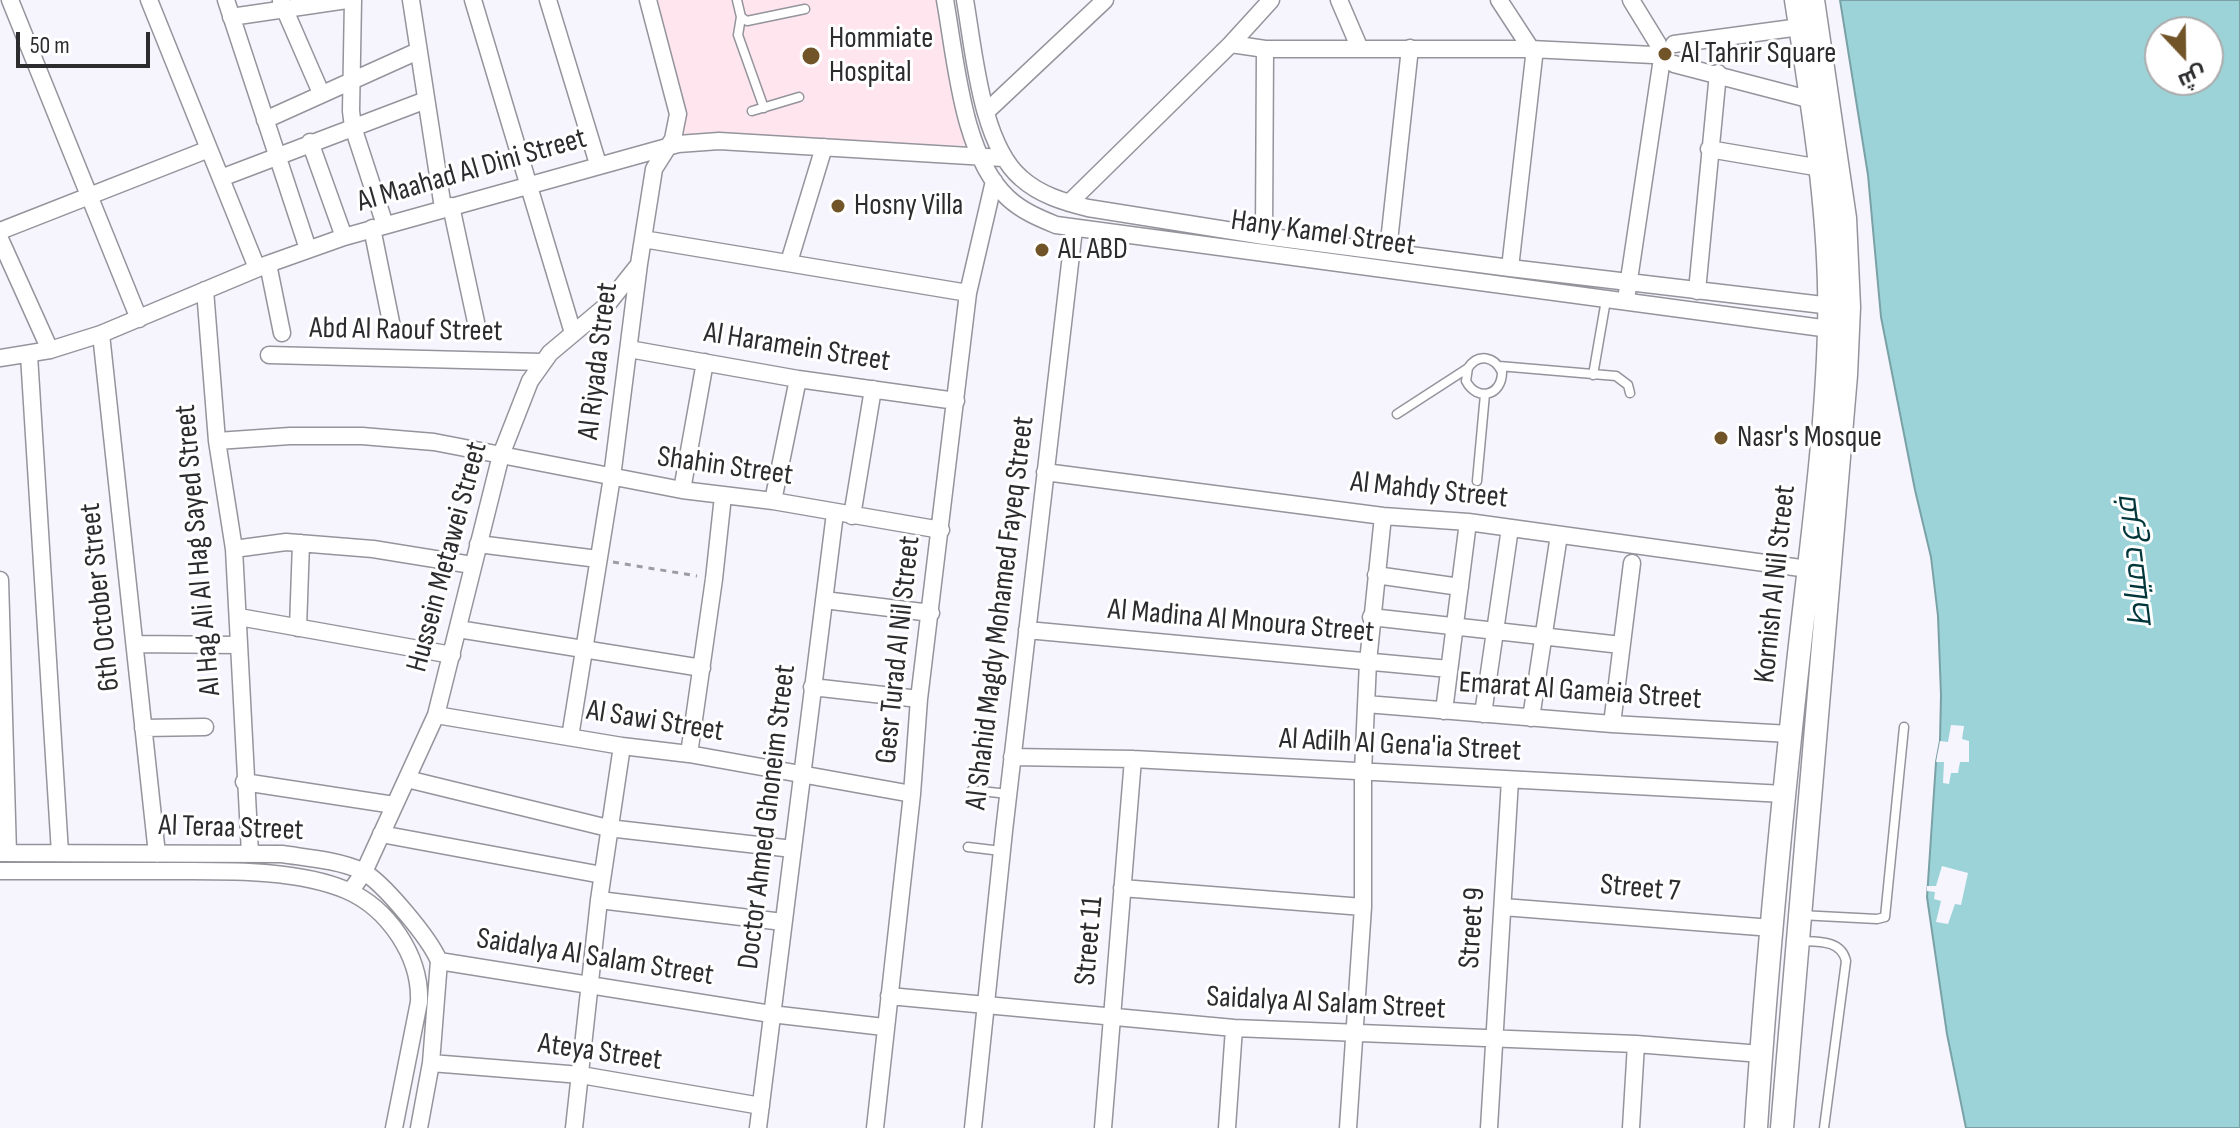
<!DOCTYPE html>
<meta charset="utf-8">
<style>
body{margin:0}
#map{position:relative;width:2240px;height:1128px;overflow:hidden;background:#f6f5fe;font-family:"Sofia Sans Condensed",Cairo,sans-serif}
canvas{display:block}
.north{position:absolute;left:2144px;top:16px;width:80px;height:80px;box-sizing:border-box;background:#fff;border:2px solid #ababac;border-radius:50%;rotate:158deg;font-size:22px;font-weight:700;line-height:32px;text-align:center;color:#2c2c2f}
.north::after{content:'';display:block;margin:auto;width:28px;height:36px;background:#715428;clip-path:polygon(50% 0,100% 100%,50% 72%,0 100%)}
.scale{position:absolute;left:16px;top:32px;width:134px;height:36px;box-sizing:border-box;border:4px solid #2c2c2f;border-top:0;padding-left:10px;font-size:24px;line-height:28px;white-space:nowrap;color:#2c2c2f;-webkit-text-stroke:6px #fff;paint-order:stroke}
</style>
<div id="map">
<canvas width="2240" height="1128"></canvas>
<div class="north">ش</div>
<div class="scale">50 m</div>
</div>
<script>
const g = document.querySelector('canvas').getContext('2d');
g.lineJoin = 'round';
function fill(path, color) {
  g.fillStyle = color;
  g.fill(path, 'evenodd');
}
function stroke(path, color, width, dash) {
  g.strokeStyle = color;
  g.lineWidth = width;
  g.lineCap = dash ? 'butt' : 'round';
  g.setLineDash(dash || []);
  g.stroke(path);
}
function label(font, color, halo, rows, align = 'center') {
  g.font = font + ' "Sofia Sans Condensed",Cairo,sans-serif';
  g.lineWidth = 6;
  g.setLineDash([]);
  g.textBaseline = 'middle';
  g.strokeStyle = halo;
  g.fillStyle = color;
  for (const [text, x, y, turn = 0] of rows) {
    g.save();
    g.translate(x, y);
    g.rotate((+turn || 0) * Math.PI / 180);
    g.textAlign = isNaN(turn) ? turn : align;
    if (halo) g.strokeText(text, 0, 0);
    g.fillText(text, 0, 0);
    g.restore();
  }
}
fill(new Path2D(`
 M 654,0 L 942,0 L 971,146 L 700,135 L 681,138 Z`), '#fee5ee');
const water = new Path2D(`
 M 1840,0 L 2240,0 L 2240,1128 L 1966,1128 L 1947,1034 L 1927,897 L 1936,762 L 1940,741 L 1941,695 L 1938,616 L 1931,557 L 1915,490 L 1881,317 L 1868,175 ZM 2160,32 L 2208,32 L 2208,80 L 2160,80 Z`);
fill(water, '#9cd3d9');
stroke(water, '#7aa1a6', 2);
fill(new Path2D(`
 M 1951,725 L 1964,726 L 1962,739 L 1969,741 L 1969,762 L 1960,762 L 1958,773 L 1951,773 L 1949,784 L 1943,783 L 1944,762 L 1936,762 L 1940,741 L 1948,742 Z
 M 1942,866 L 1968,873 L 1961,905 L 1955,904 L 1948,924 L 1936,922 L 1941,901 L 1934,899 L 1935,892 L 1927,891 L 1927,886 L 1936,886 Z`), '#f6f5fe');
const service = new Path2D(`
 M 737,0 L 741,17 L 747,21 L 805,9
 M 741,17 L 738,35 L 764,108
 M 752,111 L 799,97
 M 1499,366 L 1616,376 L 1628,385 L 1630,393
 M 1593,375 L 1606,300
 M 1397,414 L 1468,368 C 1478,353 1494,356 1502,372 C 1502,396 1477,402 1466,381 L 1468,368
 M 1477,481 L 1485,394
 M 972,790 L 1008,794
 M 968,847 L 1001,851
 M 1800,915 L 1877,919 L 1885,917 L 1904,727
 M 1798,941 C 1817,942 1841,939 1846,961 L 1824,1128`);
const minor = new Path2D(`
 M 10,0 L 139,319
 M 149,0 L 257,268
 M 226,0 L 308,249
 M 353,0 L 351,111 L 353,127 L 385,225
 M 411,0 L 443,208
 M 473,0 L 573,333
 M 548,0 L 598,164
 M 945,0 C 956,60 962,155 1008,198 C 1022,211 1039,218 1056,225 L 1837,330
 M 965,0 C 974,51 981,144 1021,178 C 1040,195 1064,202 1088,208 L 1264,236 L 1510,268 L 1840,307
 M 1339,0 L 1360,49
 M 1499,0 L 1531,49 L 1534,57 L 1510,268
 M 1631,0 L 1658,44
 M 281,1 L 321,93
 M 231,17 L 347,0
 M 1231,44 L 1265,49 L 1531,49 L 1653,55
 M 1674,44 L 1800,27
 M 1674,64 L 1812,100
 M 986,112 L 1105,0
 M 265,120 L 418,51
 M 310,142 L 344,237
 M 1709,149 L 1821,168
 M 221,178 L 426,100
 M 1069,203 L 1231,44 L 1271,0
 M 451,206 L 476,322
 M 372,228 L 392,327
 M 0,231 L 209,149
 M 1264,236 L 1265,49
 M 0,239 L 50,350
 M 643,239 L 968,293
 M 1388,251 L 1410,48
 M 789,262 L 824,147
 M 268,264 L 282,333
 M 205,290 L 217,441 L 234,549 L 250,853
 M 1697,291 L 1718,73
 M 1627,293 L 1661,65
 M 101,334 L 157,854
 M 629,349 L 798,379 L 956,401
 M 29,355 L 60,853
 M 269,355 L 542,362
 M 0,358 L 50,350 L 101,334 L 268,264 L 344,237 L 678,144 L 719,141 L 1003,158
 M 217,441 L 290,436 L 362,436 L 434,442 L 682,490 L 773,501 L 941,530
 M 1045,472 L 1383,516 L 1468,522 L 1808,569
 M 682,490 L 705,362
 M 773,501 L 798,379
 M 852,516 L 873,389
 M 478,544 L 598,559
 M 234,549 L 286,542 L 373,549 L 472,565
 M 1376,575 L 1460,587
 M 0,580 L 8,853
 M 824,600 L 931,613
 M 239,617 L 452,655
 M 1371,617 L 1621,645
 M 298,628 L 301,543
 M 458,629 L 702,668
 M 1027,630 L 1449,669
 M 135,644 L 239,645
 M 812,687 L 919,699
 M 1366,704 L 1612,724 L 1790,734
 M 1444,711 L 1468,522
 M 1483,714 L 1510,528
 M 436,715 L 622,746 L 689,754 L 912,794
 M 1531,718 L 1559,535
 M 1612,724 L 1632,563
 M 143,728 L 205,727
 M 570,737 L 612,477 L 639,264 L 654,169 L 673,139 L 678,114 L 648,0
 M 689,754 L 714,579 L 723,496
 M 1012,757 L 1133,759 L 1784,794
 M 407,779 L 608,828 L 793,849
 M 244,782 L 394,805
 M 381,834 L 602,875
 M 0,853 L 282,854 C 308,858 338,860 362,871 C 383,882 430,939 439,961 L 431,1063 L 419,1128
 M 0,871 C 57,871 114,871 171,871 C 226,871 296,869 346,890 C 388,908 421,956 419,1002 L 394,1128
 M 1122,888 L 1363,907
 M 350,892 L 364,872 L 436,715 L 501,455 L 530,381 L 550,353 L 606,306 L 637,267
 M 599,900 L 783,922
 M 1503,907 L 1772,928
 M 439,961 L 771,1014 L 884,1027
 M 889,996 L 1234,1028 L 1636,1044 L 1761,1054
 M 431,1063 L 581,1075 L 761,1106
 M 574,1128 L 599,900 L 622,746
 M 758,1128 L 835,513
 M 875,1128 L 912,794 L 919,699 L 968,293 L 994,181
 M 973,1128 L 1004,831 L 1074,229
 M 1103,1128 L 1133,759
 M 1227,1128 L 1234,1028
 M 1348,1128 L 1363,907 L 1363,772 L 1368,662 L 1383,516
 M 1489,1128 L 1510,780
 M 1631,1128 L 1636,1044`);
const secondary = new Path2D(`
 M 1756,1128 C 1766,973 1781,818 1798,663 C 1810,553 1826,442 1829,331 C 1832,220 1813,109 1796,0
 M 1782,1128 L 1846,375 L 1849,307 L 1845,218 L 1813,0`);
stroke(service, '#94949c', 11);
stroke(minor, '#94949c', 19);
stroke(secondary, '#94949c', 25);
stroke(new Path2D(`
 M 613,562 L 697,576`), '#9d9ca3', 3, [6, 6]);
stroke(service, '#fff', 8);
stroke(minor, '#fff', 16);
stroke(secondary, '#fff', 22);
for (const [x, y, r, color] of [
 [1665,54,8,"#715428"],
 [811,56,10,"#715428"],
 [838,206,8,"#715428"],
 [1042,250,8,"#715428"],
 [1721,438,8,"#715428"]
]) {
  const dot = new Path2D();
  dot.arc(x, y, r, 0, 2 * Math.PI);
  g.fillStyle = color;
  g.fill(dot);
  stroke(dot, '#fff', 3);
}
label('30px', '#2c2c2f', '#fff', [
 ["Hommiate",829,39],
 ["Hospital",829,73],
 ["Al Tahrir Square",1681,54],
 ["Hosny Villa",854,206],
 ["AL ABD",1058,250],
 ["Nasr's Mosque",1737,438]
], 'left');
label('30px', '#2c2c2f', '#fff', [
 ["Al Maahad Al Dini Street",472,171,-16],
 ["Hany Kamel Street",1323,234,8],
 ["Abd Al Raouf Street",406,331,1],
 ["Al Haramein Street",797,348,9],
 ["Al Riyada Street",599,361,-83],
 ["Shahin Street",725,467,8],
 ["Al Mahdy Street",1429,491,6],
 ["Al Hag Ali Al Hag Sayed Street",199,550,-95],
 ["Hussein Metawei Street",448,557,-75],
 ["Kornish Al Nil Street",1776,584,-84],
 ["6th October Street",101,597,-96],
 ["Al Shahid Magdy Mohamed Fayeq Street",1001,613,-83],
 ["Al Madina Al Mnoura Street",1241,622,5],
 ["Gesr Turad Al Nil Street",899,650,-84],
 ["Emarat Al Gameia Street",1580,692,4],
 ["Al Sawi Street",655,722,9],
 ["Al Adilh Al Gena'ia Street",1400,746,3],
 ["Doctor Ahmed Ghoneim Street",768,817,-83],
 ["Al Teraa Street",231,829,2],
 ["Street 7",1640,889,5],
 ["Street 9",1473,928,-86],
 ["Street 11",1090,941,-85],
 ["Saidalya Al Salam Street",595,958,9],
 ["Saidalya Al Salam Street",1326,1004,3],
 ["Ateya Street",600,1053,8]
]);
label('italic 32px', '#00353a', '#fff', [
 ["فرع دمياط",2135,562,-97]
]);
</script>
